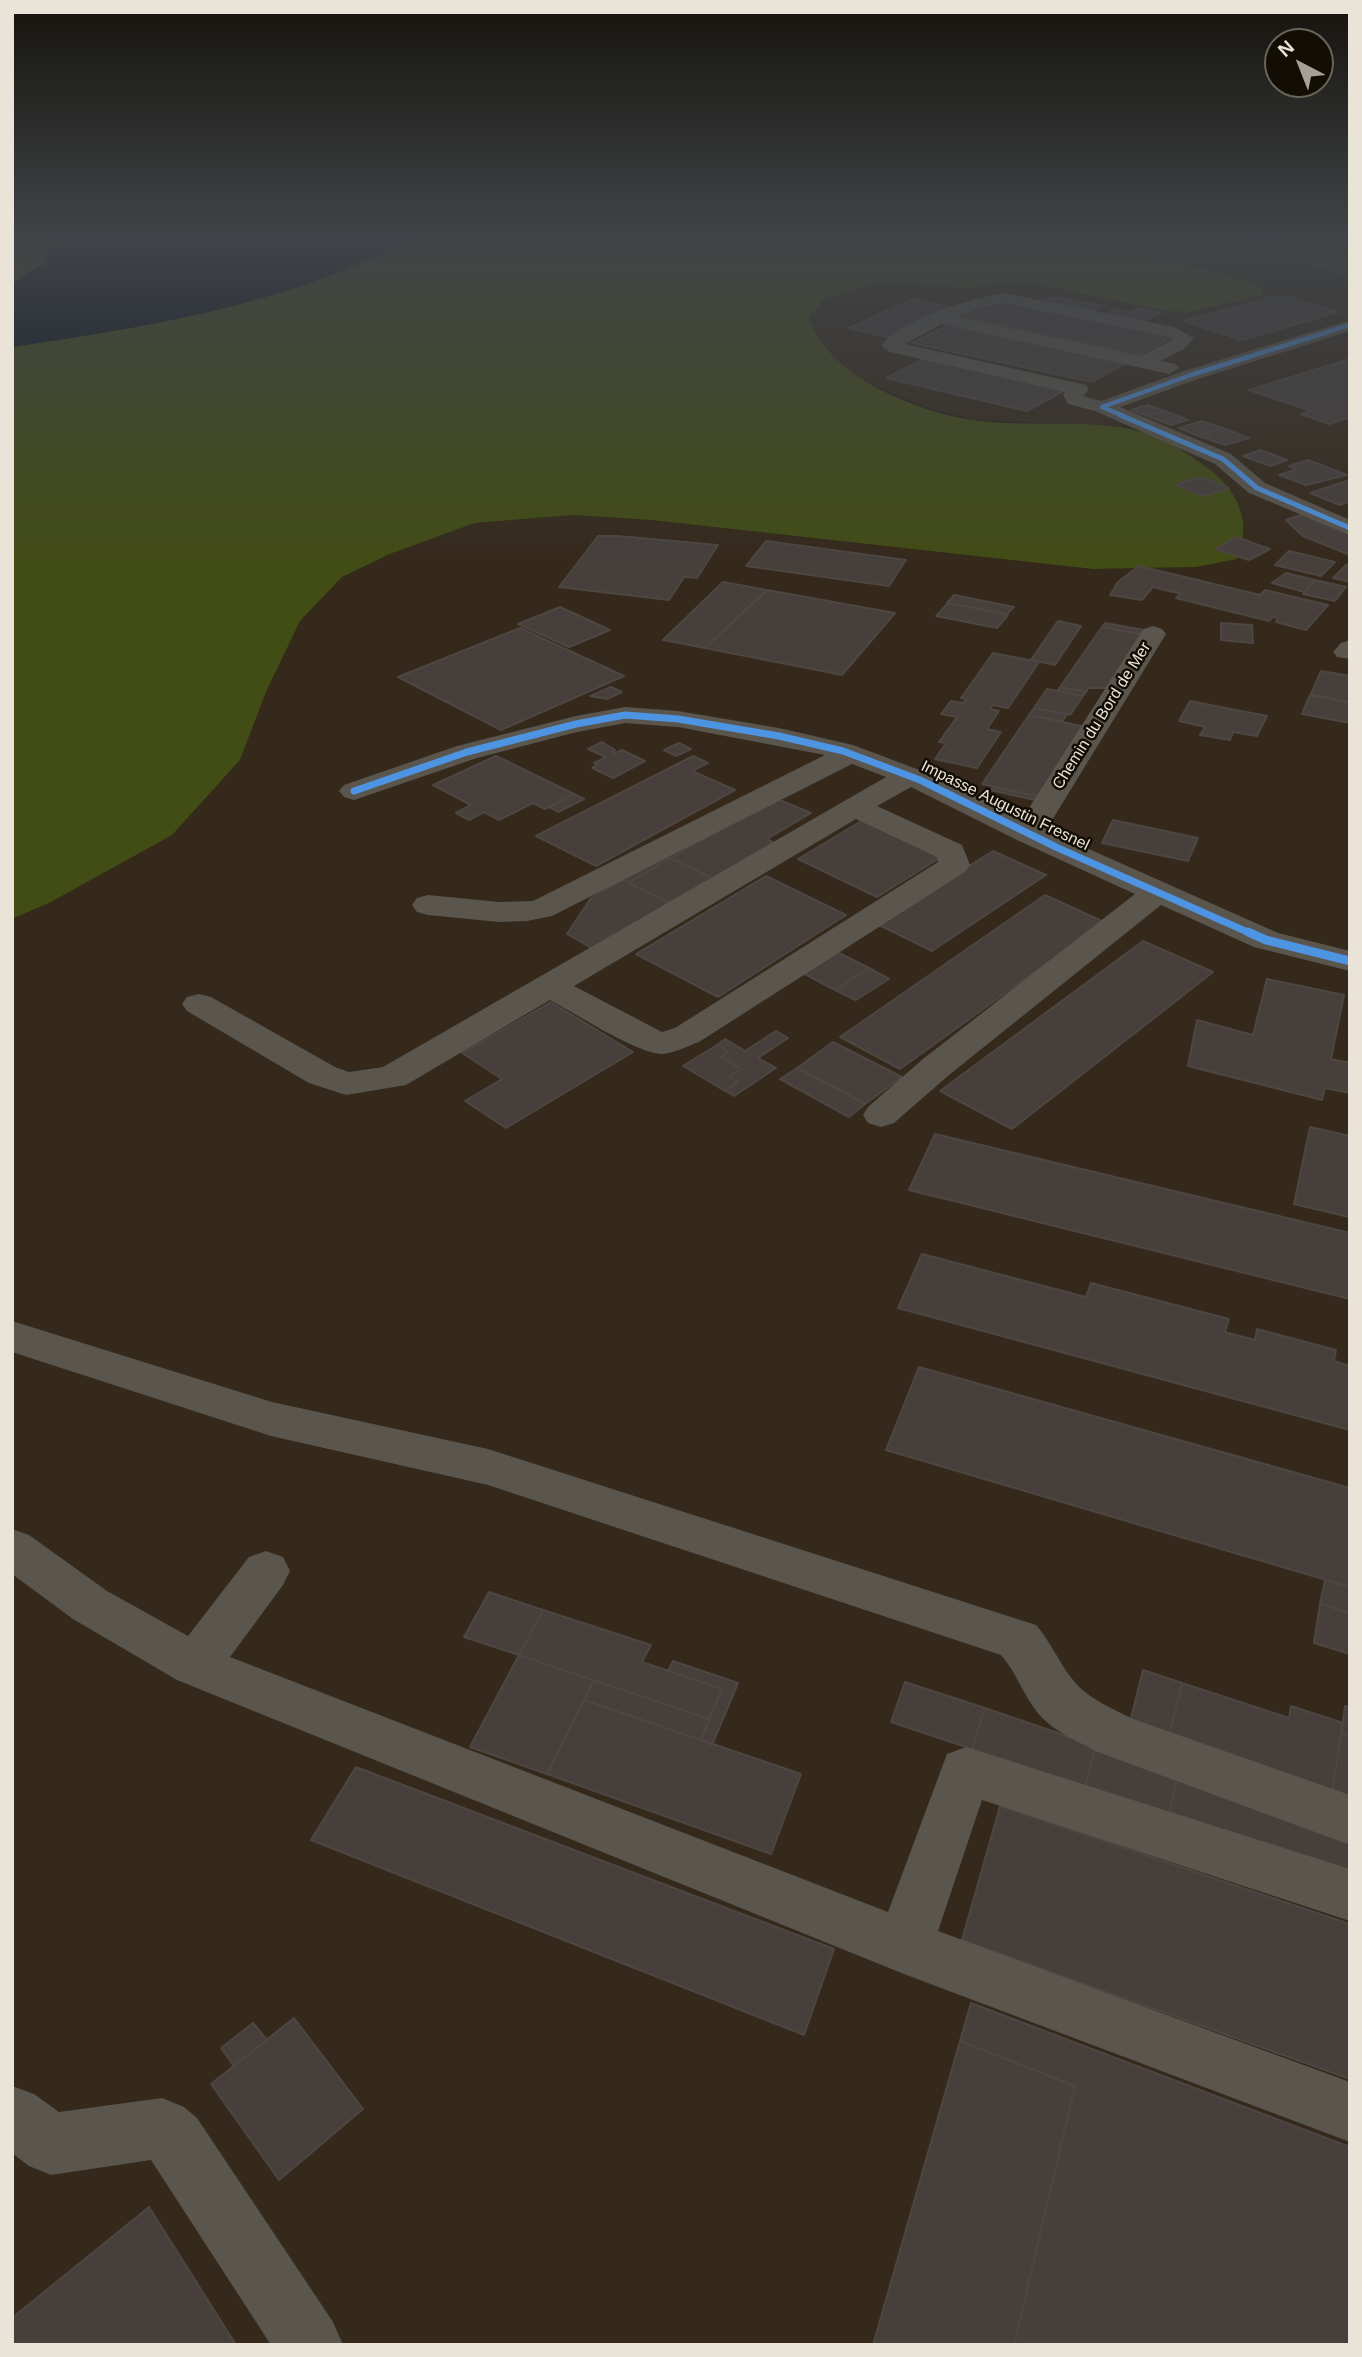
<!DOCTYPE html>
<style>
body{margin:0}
#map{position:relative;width:1362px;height:2357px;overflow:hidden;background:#272218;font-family:Helvetica,sans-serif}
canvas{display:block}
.frame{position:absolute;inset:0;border:14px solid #eae4d8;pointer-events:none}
.north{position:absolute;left:1264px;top:28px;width:70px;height:70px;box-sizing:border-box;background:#120e06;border:2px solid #68645a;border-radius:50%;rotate:318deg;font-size:19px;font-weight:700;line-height:28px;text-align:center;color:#eae4d8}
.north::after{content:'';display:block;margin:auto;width:24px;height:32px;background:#a6a095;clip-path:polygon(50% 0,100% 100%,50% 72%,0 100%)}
</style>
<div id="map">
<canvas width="1362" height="2357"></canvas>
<div class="frame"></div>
<div class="north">N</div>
</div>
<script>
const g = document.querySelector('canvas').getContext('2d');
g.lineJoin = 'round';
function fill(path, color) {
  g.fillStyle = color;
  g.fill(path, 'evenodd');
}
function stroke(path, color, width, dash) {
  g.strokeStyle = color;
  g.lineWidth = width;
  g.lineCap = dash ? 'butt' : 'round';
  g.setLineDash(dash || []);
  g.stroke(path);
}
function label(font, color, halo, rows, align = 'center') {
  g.font = font + ' Helvetica,sans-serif';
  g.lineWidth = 5;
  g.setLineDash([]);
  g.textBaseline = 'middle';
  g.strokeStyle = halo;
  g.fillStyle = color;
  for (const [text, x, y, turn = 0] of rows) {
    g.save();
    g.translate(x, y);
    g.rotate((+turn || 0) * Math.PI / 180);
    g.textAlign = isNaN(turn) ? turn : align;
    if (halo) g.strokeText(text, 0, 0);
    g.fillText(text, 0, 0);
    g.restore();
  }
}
fill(new Path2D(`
 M 1080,236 L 1350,236 L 1350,2345 L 12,2345 L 12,919 L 51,902 L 172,834 L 240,760 L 266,692 L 300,621 L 342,577 L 390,554 L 476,523 L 573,515 L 651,520 L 1093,569 L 1196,567 L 1158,437 L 1126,426 L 972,420 L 925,407 L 862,380 L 825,350 L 815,335 L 809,318 L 824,299 L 879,283 L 973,288 L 1013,282 L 1036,284 L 1167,311 L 1191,312 L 1252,282 Z`), '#35291b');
fill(new Path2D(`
 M 12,236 L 58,236 L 44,264 L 12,284 Z
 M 418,236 L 1080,236 L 1252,282 L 1263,288 L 1262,295 L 1191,312 L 1167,311 L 1036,284 L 1013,282 L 973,288 L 879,283 L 824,299 L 809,318 C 828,376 915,411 972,420 C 1033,429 1097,415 1157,436 C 1172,442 1188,455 1202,464 C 1224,478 1246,504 1243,533 C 1243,541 1239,551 1237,559 L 1196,567 L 1093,569 L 651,520 L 573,515 L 475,523 L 390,554 L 342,577 L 300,621 L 266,692 L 240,760 L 172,835 L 51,902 L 12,919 L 12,347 C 156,326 288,304 418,236 Z`), '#424c15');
fill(new Path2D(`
 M 58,236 L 418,236 C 286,305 157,325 12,347 L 12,284 L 44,264 Z`), '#040f1d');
const building = new Path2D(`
 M 1271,236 L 1284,239 L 1267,243 L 1248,237 Z
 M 1326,255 L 1350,261 L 1350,275 L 1302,261 Z
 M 1280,295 L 1338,312 L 1242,340 L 1184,321 Z
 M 1052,297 L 1072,300 L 1102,306 L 1091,312 L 1075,306 L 1041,302 Z
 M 913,299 L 954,308 L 891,338 L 849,328 Z
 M 998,301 L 1172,337 L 1140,355 L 963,317 Z
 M 1139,308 L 1161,313 L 1143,321 L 1135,320 L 1139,318 L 1133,316 L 1138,314 L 1130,312 Z
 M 1117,309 L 1138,314 L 1133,316 L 1139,318 L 1135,320 L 1107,313 Z
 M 951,324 L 1128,362 L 1092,382 L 912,343 Z
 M 928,357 L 1067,389 L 1027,411 L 886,378 Z
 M 1350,359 L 1350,417 L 1329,424 L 1301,414 L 1311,411 L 1249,390 Z
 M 1148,405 L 1165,411 L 1147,416 L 1131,410 Z
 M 1165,411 L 1188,420 L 1171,425 L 1147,416 Z
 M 1202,421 L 1223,428 L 1199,436 L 1179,428 Z
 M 1223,428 L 1246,437 L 1249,438 L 1225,445 L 1199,436 Z
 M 1261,450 L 1287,460 L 1270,466 L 1243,456 Z
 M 1308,460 L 1347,475 L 1306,485 L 1279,475 L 1297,469 L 1289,466 Z
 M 1201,477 L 1229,488 L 1204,496 L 1176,485 Z
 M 1350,480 L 1350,501 L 1340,505 L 1310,493 Z
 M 1301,515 L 1350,535 L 1350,555 L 1303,536 L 1286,520 Z
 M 598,536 L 618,536 L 718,545 L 697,578 L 684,577 L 669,600 L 559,587 Z
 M 1237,537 L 1261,546 L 1270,549 L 1249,560 L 1215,549 Z
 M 766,541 L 906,560 L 889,586 L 746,566 Z
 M 1289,551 L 1335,562 L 1321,576 L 1275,565 Z
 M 1346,565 L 1350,565 L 1350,582 L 1333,578 Z
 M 1139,566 L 1260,595 L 1265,590 L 1328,605 L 1306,630 L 1276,622 L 1278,618 L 1273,617 L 1269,621 L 1176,598 L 1181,594 L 1153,587 L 1142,600 L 1110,595 L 1118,582 Z
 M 1286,573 L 1315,580 L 1304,592 L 1272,583 Z
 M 1315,580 L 1346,587 L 1335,601 L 1303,594 Z
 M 723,582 L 767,590 L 705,648 L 663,640 Z
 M 767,590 L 895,613 L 842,675 L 705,648 Z
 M 954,595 L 1014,607 L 1007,614 L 947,603 Z
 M 948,603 L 1008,615 L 997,628 L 936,616 Z
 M 560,607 L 610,630 L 569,647 L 518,624 Z
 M 1058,621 L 1081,626 L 1055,665 L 1031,660 Z
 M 1105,623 L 1144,630 L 1142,634 L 1102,627 Z
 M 1221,623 L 1252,625 L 1253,643 L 1221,640 Z
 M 1102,627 L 1142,634 L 1106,688 L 1088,688 L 1086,692 L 1060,687 Z
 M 520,628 L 624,676 L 501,730 L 398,677 Z
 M 993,653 L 1039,662 L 1008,708 L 993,705 L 990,709 L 999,711 L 987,729 L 1001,732 L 977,768 L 935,759 L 946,743 L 939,742 L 957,717 L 941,714 L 951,701 L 963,703 L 967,699 L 961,698 Z
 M 1321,671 L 1350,676 L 1350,702 L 1311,694 Z
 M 611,687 L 622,692 L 607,699 L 590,696 Z
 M 1060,687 L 1086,692 L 1083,696 L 1057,691 Z
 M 1047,689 L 1057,691 L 1083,696 L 1070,715 L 1034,708 Z
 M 1310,695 L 1350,703 L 1350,723 L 1302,714 Z
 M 1190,701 L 1267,716 L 1257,736 L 1233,732 L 1230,740 L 1200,735 L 1205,727 L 1179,721 Z
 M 1034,708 L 1044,710 L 1067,714 L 1062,722 L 1029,715 Z
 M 1029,715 L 1091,728 L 1046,798 L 982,784 Z
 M 602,742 L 615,750 L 612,752 L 615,753 L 622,750 L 645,761 L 613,778 L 592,768 L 598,764 L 594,763 L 606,757 L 588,749 Z
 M 679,743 L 691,749 L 676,756 L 664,750 Z
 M 496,756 L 574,794 L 545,809 L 533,803 L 499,820 L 484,812 L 469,820 L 456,813 L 471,805 L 433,785 Z
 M 693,756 L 708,763 L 692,771 L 735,790 L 596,866 L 536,836 Z
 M 993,787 L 1046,798 L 1044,802 L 990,790 Z
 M 574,794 L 584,799 L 558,812 L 549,807 Z
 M 775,798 L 811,813 L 767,839 L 780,846 L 720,882 L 670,858 Z
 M 863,820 L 943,856 L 877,897 L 798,859 Z
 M 1113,820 L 1198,838 L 1188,861 L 1102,843 Z
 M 993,851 L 1046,875 L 932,951 L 877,924 Z
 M 664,856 L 670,858 L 628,883 L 622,880 Z
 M 670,858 L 720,882 L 679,907 L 628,883 Z
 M 766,876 L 846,915 L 718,997 L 636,954 Z
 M 622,880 L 679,907 L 599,952 L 567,934 L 591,898 Z
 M 1045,895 L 1104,922 L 900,1069 L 840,1037 Z
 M 1143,941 L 1213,972 L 1012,1129 L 940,1091 Z
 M 835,951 L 869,968 L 835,990 L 801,972 Z
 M 869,968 L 889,979 L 856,1000 L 835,990 Z
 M 1267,979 L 1344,995 L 1331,1059 L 1350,1063 L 1350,1093 L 1325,1088 L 1322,1100 L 1188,1066 L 1197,1020 L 1253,1035 Z
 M 551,1002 L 633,1052 L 506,1128 L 465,1101 L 502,1079 L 462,1053 Z
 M 776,1031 L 788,1038 L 758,1058 L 776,1068 L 734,1096 L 725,1091 L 738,1082 L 729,1077 L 741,1069 L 721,1057 L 729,1051 L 717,1045 L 725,1039 L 745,1051 Z
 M 833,1042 L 902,1077 L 865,1104 L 797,1068 Z
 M 717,1045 L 729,1051 L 721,1057 L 741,1069 L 729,1077 L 738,1082 L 725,1091 L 683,1066 Z
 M 797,1068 L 848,1094 L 865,1104 L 849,1117 L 780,1079 Z
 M 1310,1127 L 1350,1136 L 1349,1217 L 1294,1204 Z
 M 935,1134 L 1350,1233 L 1350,1299 L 909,1190 Z
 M 922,1254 L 1086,1297 L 1091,1283 L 1229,1319 L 1225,1332 L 1255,1340 L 1257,1329 L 1336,1350 L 1334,1361 L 1350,1366 L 1350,1430 L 898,1308 Z
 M 919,1367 L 1350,1488 L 1350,1587 L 886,1450 Z
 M 1325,1580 L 1350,1587 L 1350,1613 L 1320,1604 Z
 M 489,1592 L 543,1610 L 519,1655 L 464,1637 Z
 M 1320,1604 L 1350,1613 L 1350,1654 L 1314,1643 Z
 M 543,1610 L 651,1645 L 642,1662 L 722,1689 L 709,1719 L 519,1655 Z
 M 519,1655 L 594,1680 L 547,1774 L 470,1747 Z
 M 673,1661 L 738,1683 L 712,1745 L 701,1740 L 722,1689 L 668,1671 Z
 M 1143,1670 L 1182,1683 L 1168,1740 L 1129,1726 Z
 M 594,1680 L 709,1719 L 701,1740 L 584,1700 Z
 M 905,1682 L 985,1708 L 972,1749 L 891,1722 Z
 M 1182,1683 L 1289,1718 L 1291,1706 L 1343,1723 L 1332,1794 L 1168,1740 Z
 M 584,1700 L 801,1774 L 771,1854 L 547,1774 Z
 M 1345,1706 L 1350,1707 L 1350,1737 L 1341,1734 Z
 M 985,1708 L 1096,1746 L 1085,1787 L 972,1749 Z
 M 1341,1734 L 1350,1737 L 1350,1800 L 1332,1794 Z
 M 1096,1746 L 1178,1773 L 1169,1815 L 1085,1787 Z
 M 356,1767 L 834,1949 L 804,2035 L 311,1840 Z
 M 1178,1773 L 1350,1831 L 1350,1876 L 1169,1815 Z
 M 1000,1806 L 1350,1924 L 1350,2079 L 962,1940 Z
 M 971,2003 L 1350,2147 L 1350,2345 L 1014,2345 L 1075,2086 L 960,2041 Z
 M 294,2018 L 363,2109 L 279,2180 L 211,2084 Z
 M 253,2023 L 267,2040 L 234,2066 L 221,2048 Z
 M 960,2041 L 1075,2086 L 1014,2345 L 873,2345 Z
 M 149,2207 L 236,2345 L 12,2345 L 12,2318 Z`);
fill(building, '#463f3c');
stroke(building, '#4d4643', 2);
fill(new Path2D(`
 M 1004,293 L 1174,327 L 1194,338 L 1184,349 L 1161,361 L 1176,364 L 1179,368 L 1169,374 L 942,324 L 905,344 L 1086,385 L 1089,389 L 1083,396 L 1101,401 L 1184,371 L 1350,320 L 1350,331 L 1198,379 L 1120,407 L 1231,454 L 1265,483 L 1350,520 L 1350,535 L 1249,493 L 1215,464 L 1095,411 L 1068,404 L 1063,395 L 1065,392 L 890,352 L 881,346 C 900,320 972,298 1004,293 ZM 1004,303 L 1168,336 L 1173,339 L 1141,356 L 958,317 L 979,308 Z
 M 1153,626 L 1162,629 L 1166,634 L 1046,830 L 1278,933 L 1350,951 L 1350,971 L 1254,947 L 1161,905 L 949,1075 L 894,1123 L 881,1127 L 868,1123 L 863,1115 L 868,1107 L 923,1059 L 1135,894 L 1017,840 L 911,787 L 877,806 L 962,845 L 970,865 L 965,872 L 699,1042 C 688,1046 674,1053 663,1054 C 637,1054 575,1013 550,1000 L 406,1085 L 346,1095 L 309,1083 L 187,1011 L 182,1004 L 187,997 L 199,994 L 211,997 L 335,1067 L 349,1072 L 383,1067 L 886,777 L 852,764 L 552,916 L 527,921 L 499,922 L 428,915 L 417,912 L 412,905 L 417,898 L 428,895 L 499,902 L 533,901 L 825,755 L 678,727 L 625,723 L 577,732 L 477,758 L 354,800 L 344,797 L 339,791 L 344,785 L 457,746 L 576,716 L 625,707 L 678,711 L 779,728 L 853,745 L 930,774 L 1022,819 L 1140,634 L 1144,629 ZM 856,819 L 937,857 L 938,862 L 675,1028 L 662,1032 L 574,986 Z
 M 1350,640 L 1350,659 L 1337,657 L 1333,652 L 1341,643 Z
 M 12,1321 L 272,1402 L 488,1449 L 1036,1625 C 1051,1642 1059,1663 1073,1680 C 1088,1699 1112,1708 1133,1719 L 1350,1795 L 1350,1845 L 1098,1752 C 1077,1741 1052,1731 1037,1712 C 1023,1694 1016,1672 1001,1655 L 488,1485 L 271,1436 L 12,1352 Z
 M 12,1529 L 29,1535 L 107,1591 L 188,1636 L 249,1557 L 266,1551 L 283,1557 L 290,1571 L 283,1585 L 230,1657 L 888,1912 L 947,1754 L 966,1747 L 1350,1869 L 1350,1921 L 982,1800 L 938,1931 L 1350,2082 L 1350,2142 L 904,1974 L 177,1680 L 73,1619 L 12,1574 Z
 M 12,2086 L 34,2094 L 59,2112 L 162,2098 L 184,2107 L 197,2118 L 333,2322 L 343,2345 L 271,2345 L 151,2160 L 51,2175 L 29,2166 L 12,2153 Z`), '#5a564e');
stroke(new Path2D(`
 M 1124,416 L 1102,407 L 1191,375 L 1350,325`), '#4d94e3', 4.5);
stroke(new Path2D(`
 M 1120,415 L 1223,459 L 1257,488 L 1350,528`), '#4d94e3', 5);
stroke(new Path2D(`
 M 354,791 L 467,752 L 576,724 L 625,715 L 678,719 L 779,736 L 843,751 L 920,780 L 1058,848 L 1252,934`), '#4d94e3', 7);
stroke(new Path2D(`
 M 1248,932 L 1266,940 L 1350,961`), '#4d94e3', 9);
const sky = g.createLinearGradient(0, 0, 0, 566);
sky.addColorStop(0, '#15130d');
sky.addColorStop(0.42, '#414448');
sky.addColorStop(1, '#41444800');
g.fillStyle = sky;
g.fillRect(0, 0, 1362, 566);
label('16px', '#eae4d8', '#120e06', [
 ["Chemin du Bord de Mer",1102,716,-58],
 ["Impasse Augustin Fresnel",1005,806,26]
]);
</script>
